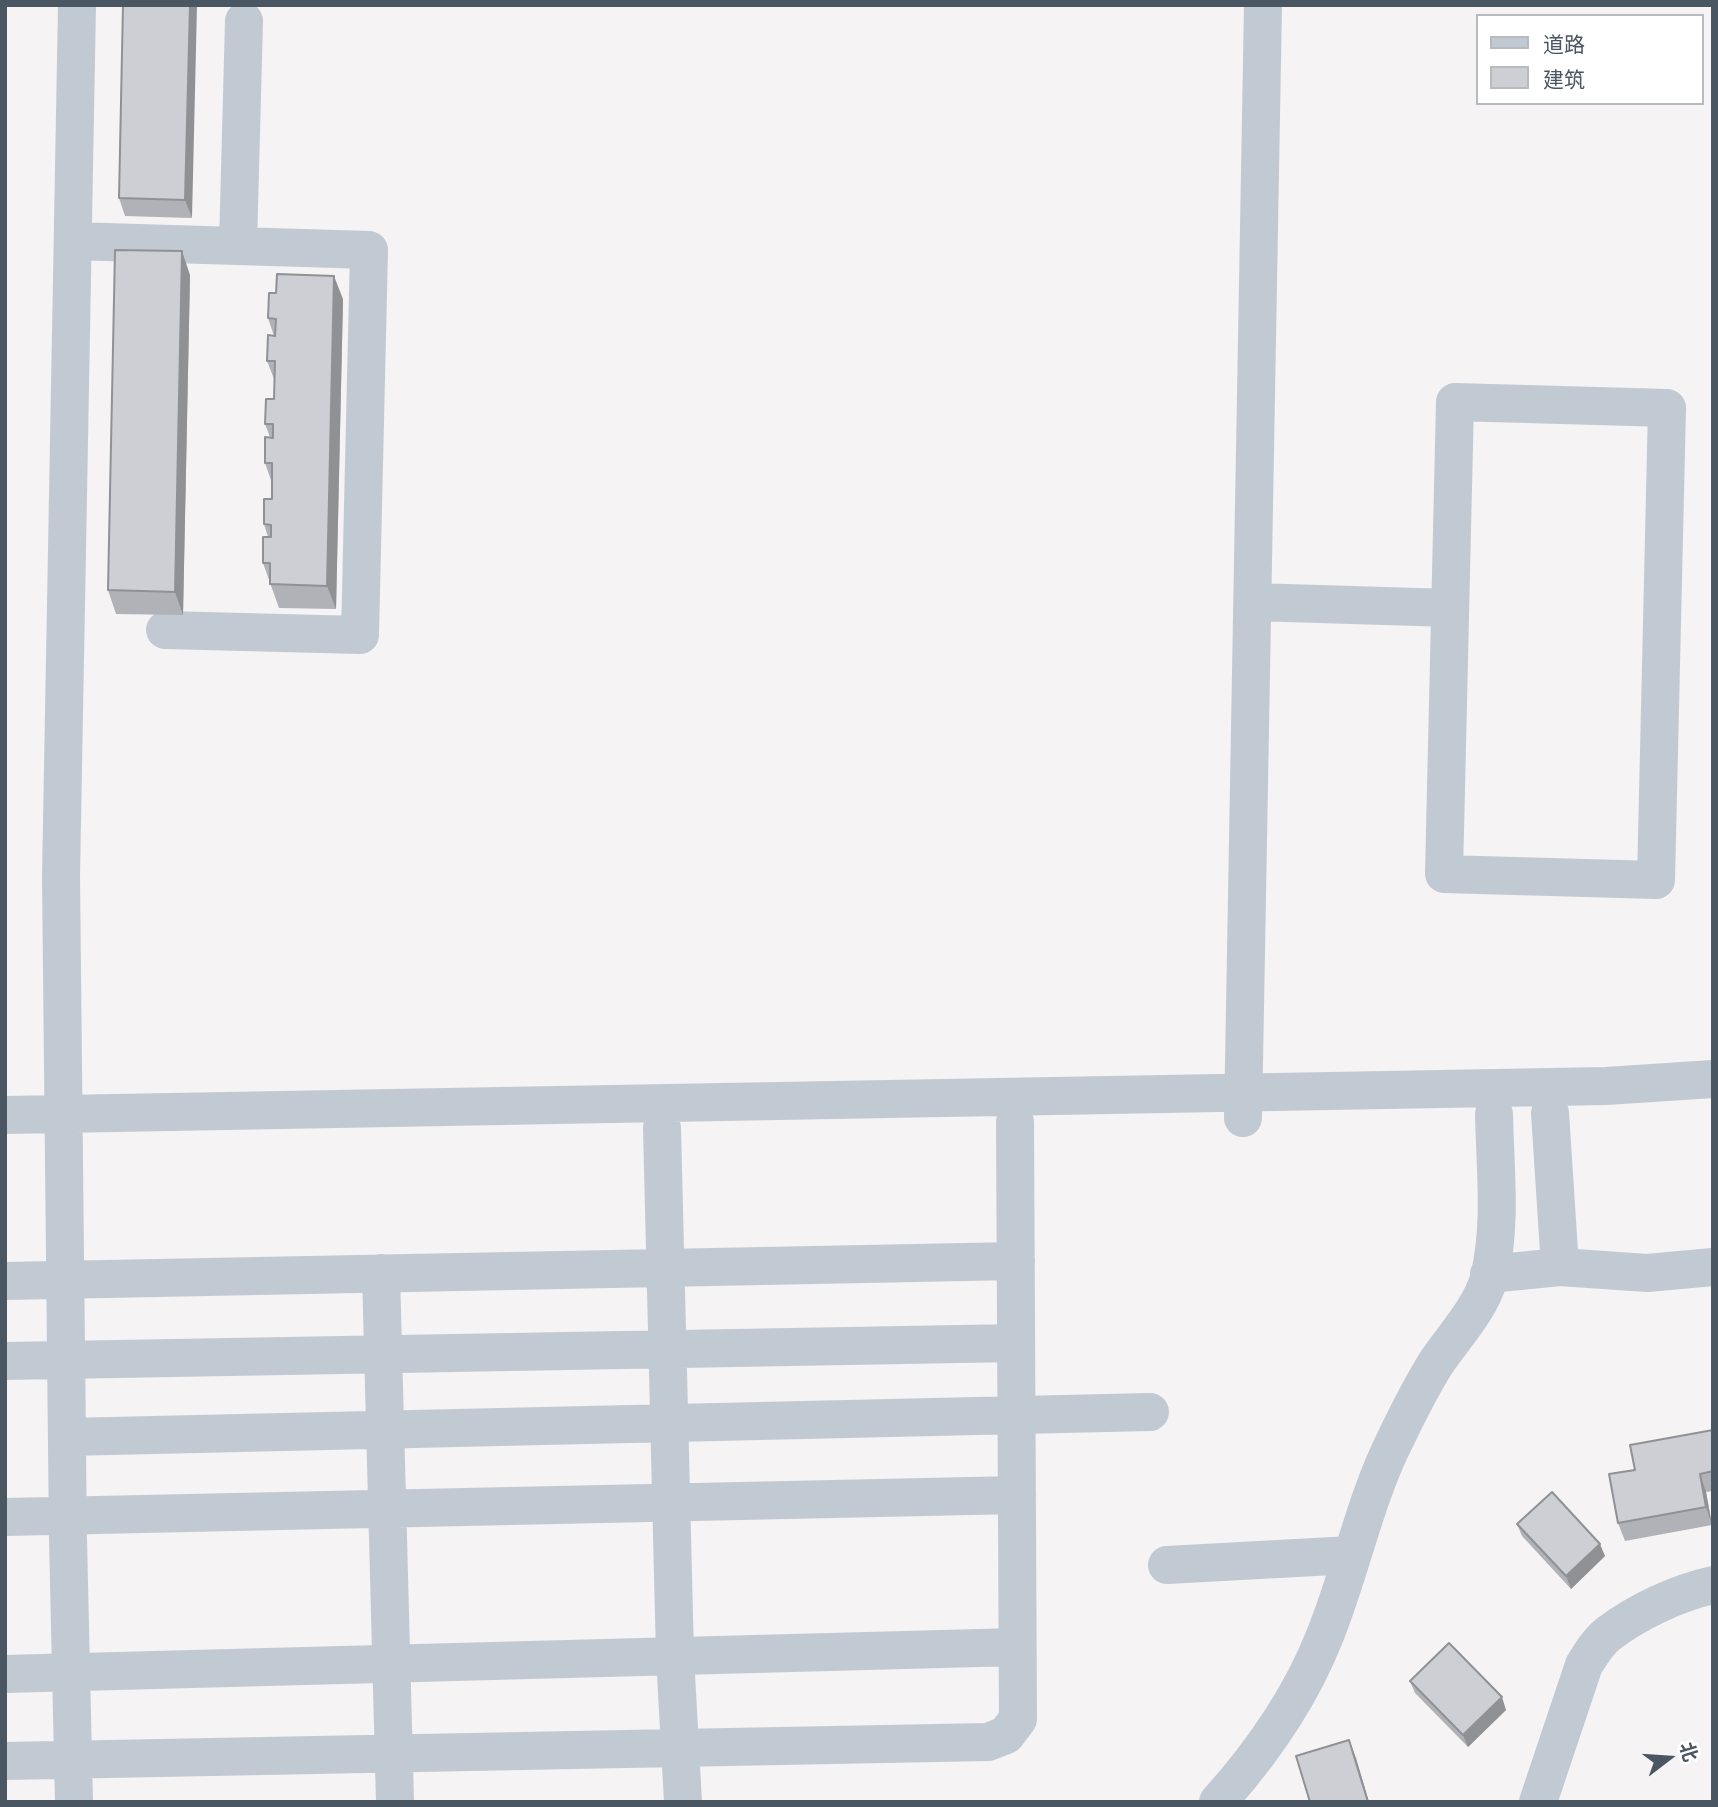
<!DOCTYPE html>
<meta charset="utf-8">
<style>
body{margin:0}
#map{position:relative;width:1718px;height:1807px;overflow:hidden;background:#f5f3f3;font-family:Manrope,"Noto Sans SC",sans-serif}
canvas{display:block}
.frame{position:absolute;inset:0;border:7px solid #4a5661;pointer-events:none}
.legend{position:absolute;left:1476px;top:14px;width:228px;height:91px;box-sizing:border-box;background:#fff;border:2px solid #b7bbc0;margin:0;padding:9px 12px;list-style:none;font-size:21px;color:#4a5661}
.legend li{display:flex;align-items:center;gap:14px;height:35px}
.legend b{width:35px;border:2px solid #b7bbc0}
.north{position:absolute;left:1634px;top:1723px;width:70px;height:70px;-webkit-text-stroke:5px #fff;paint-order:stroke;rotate:73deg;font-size:19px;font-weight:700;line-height:28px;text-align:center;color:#4a5661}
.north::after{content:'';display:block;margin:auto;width:24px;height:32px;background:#4a5661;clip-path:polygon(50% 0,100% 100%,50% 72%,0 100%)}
</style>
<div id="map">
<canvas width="1718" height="1807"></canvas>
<div class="frame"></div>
<ul class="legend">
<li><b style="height:9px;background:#c1cad2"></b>道路</li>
<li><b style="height:19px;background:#cdcfd5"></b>建筑</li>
</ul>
<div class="north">北</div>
</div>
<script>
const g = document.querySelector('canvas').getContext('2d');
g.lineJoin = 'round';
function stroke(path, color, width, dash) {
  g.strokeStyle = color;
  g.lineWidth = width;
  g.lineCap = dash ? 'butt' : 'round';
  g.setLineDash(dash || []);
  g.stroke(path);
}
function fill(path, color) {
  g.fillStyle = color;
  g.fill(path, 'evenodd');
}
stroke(new Path2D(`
 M 73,241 L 369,250 L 360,635 L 165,630
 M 238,245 L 244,21
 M 1455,402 L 1667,408 L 1656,880 L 1444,874 Z
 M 1253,602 L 1450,608
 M 1550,1113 L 1560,1267
 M 5,1115 L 1606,1086 L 1713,1079
 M 1243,1118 L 1263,5
 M 662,1128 L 675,1656 L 683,1802
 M 381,1273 L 395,1802
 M 1489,1274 L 1560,1267 L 1647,1273 L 1713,1267
 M 5,1281 L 1016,1261
 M 5,1361 L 1016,1343
 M 67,1437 L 1150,1412
 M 5,1517 L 1017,1495
 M 1167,1565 L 1352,1555
 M 5,1674 L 1017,1647
 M 5,1761 L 988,1742 L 1006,1735 L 1018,1719 L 1015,1122
 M 74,1802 L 68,1539 L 61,876 L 77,5
 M 1218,1802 C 1261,1754 1300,1698 1324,1638 C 1351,1572 1364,1501 1396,1438 C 1408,1413 1421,1387 1436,1363 C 1454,1336 1480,1310 1489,1278 C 1502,1225 1495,1168 1494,1114
 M 1538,1802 L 1584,1665 C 1591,1654 1598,1642 1608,1634 C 1637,1612 1677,1593 1713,1585`), '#c1cad2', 38);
fill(new Path2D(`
 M 123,5 L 192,218 L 125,216 L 119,198 Z
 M 190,275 L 183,615 L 116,614 L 108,590 Z
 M 343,299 L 336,609 L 279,608 L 263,563 L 268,537 L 264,524 L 272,499 L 272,483 L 265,463 L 270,437 L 265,424 L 274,399 L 274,379 L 267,361 L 274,336 L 268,318 Z
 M 1713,1430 L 1713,1491 L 1706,1492 L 1712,1525 L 1625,1541 L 1618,1523 L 1635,1470 Z
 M 1517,1524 L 1605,1556 L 1571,1589 L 1522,1536 Z
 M 1410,1681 L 1506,1710 L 1468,1747 L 1415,1693 Z`), '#b0b2b7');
fill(new Path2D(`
 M 190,5 L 197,5 L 192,218 L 185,200 Z
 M 182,251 L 190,275 L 183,615 L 175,592 Z
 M 334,276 L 343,299 L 336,609 L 327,586 Z
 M 1700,1474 L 1706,1492 L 1712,1525 L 1706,1507 Z
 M 1600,1544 L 1605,1556 L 1571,1589 L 1566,1576 Z
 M 1502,1697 L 1506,1710 L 1468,1747 L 1463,1735 Z
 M 1349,1740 L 1356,1758 L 1369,1802 L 1368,1802 Z`), '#909195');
const building = new Path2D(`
 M 123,5 L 190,5 L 185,200 L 119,198 Z
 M 115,250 L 182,251 L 175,592 L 108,590 Z
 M 277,274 L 334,276 L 327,586 L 270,584 L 270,563 L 263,563 L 263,537 L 271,537 L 271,525 L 264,524 L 264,499 L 272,499 L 272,463 L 265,463 L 265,437 L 273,438 L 273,424 L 265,424 L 266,399 L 274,399 L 275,361 L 267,361 L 268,335 L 275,336 L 276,319 L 268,318 L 269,293 L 276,293 Z
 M 1713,1430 L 1713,1471 L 1700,1474 L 1706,1507 L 1618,1523 L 1609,1474 L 1635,1470 L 1630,1445 Z
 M 1552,1492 L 1600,1544 L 1566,1576 L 1517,1524 Z
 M 1449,1643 L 1502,1697 L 1463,1735 L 1410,1681 Z
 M 1349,1740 L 1368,1802 L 1310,1802 L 1296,1756 Z`);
fill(building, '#cdcfd5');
stroke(building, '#909195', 2);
</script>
